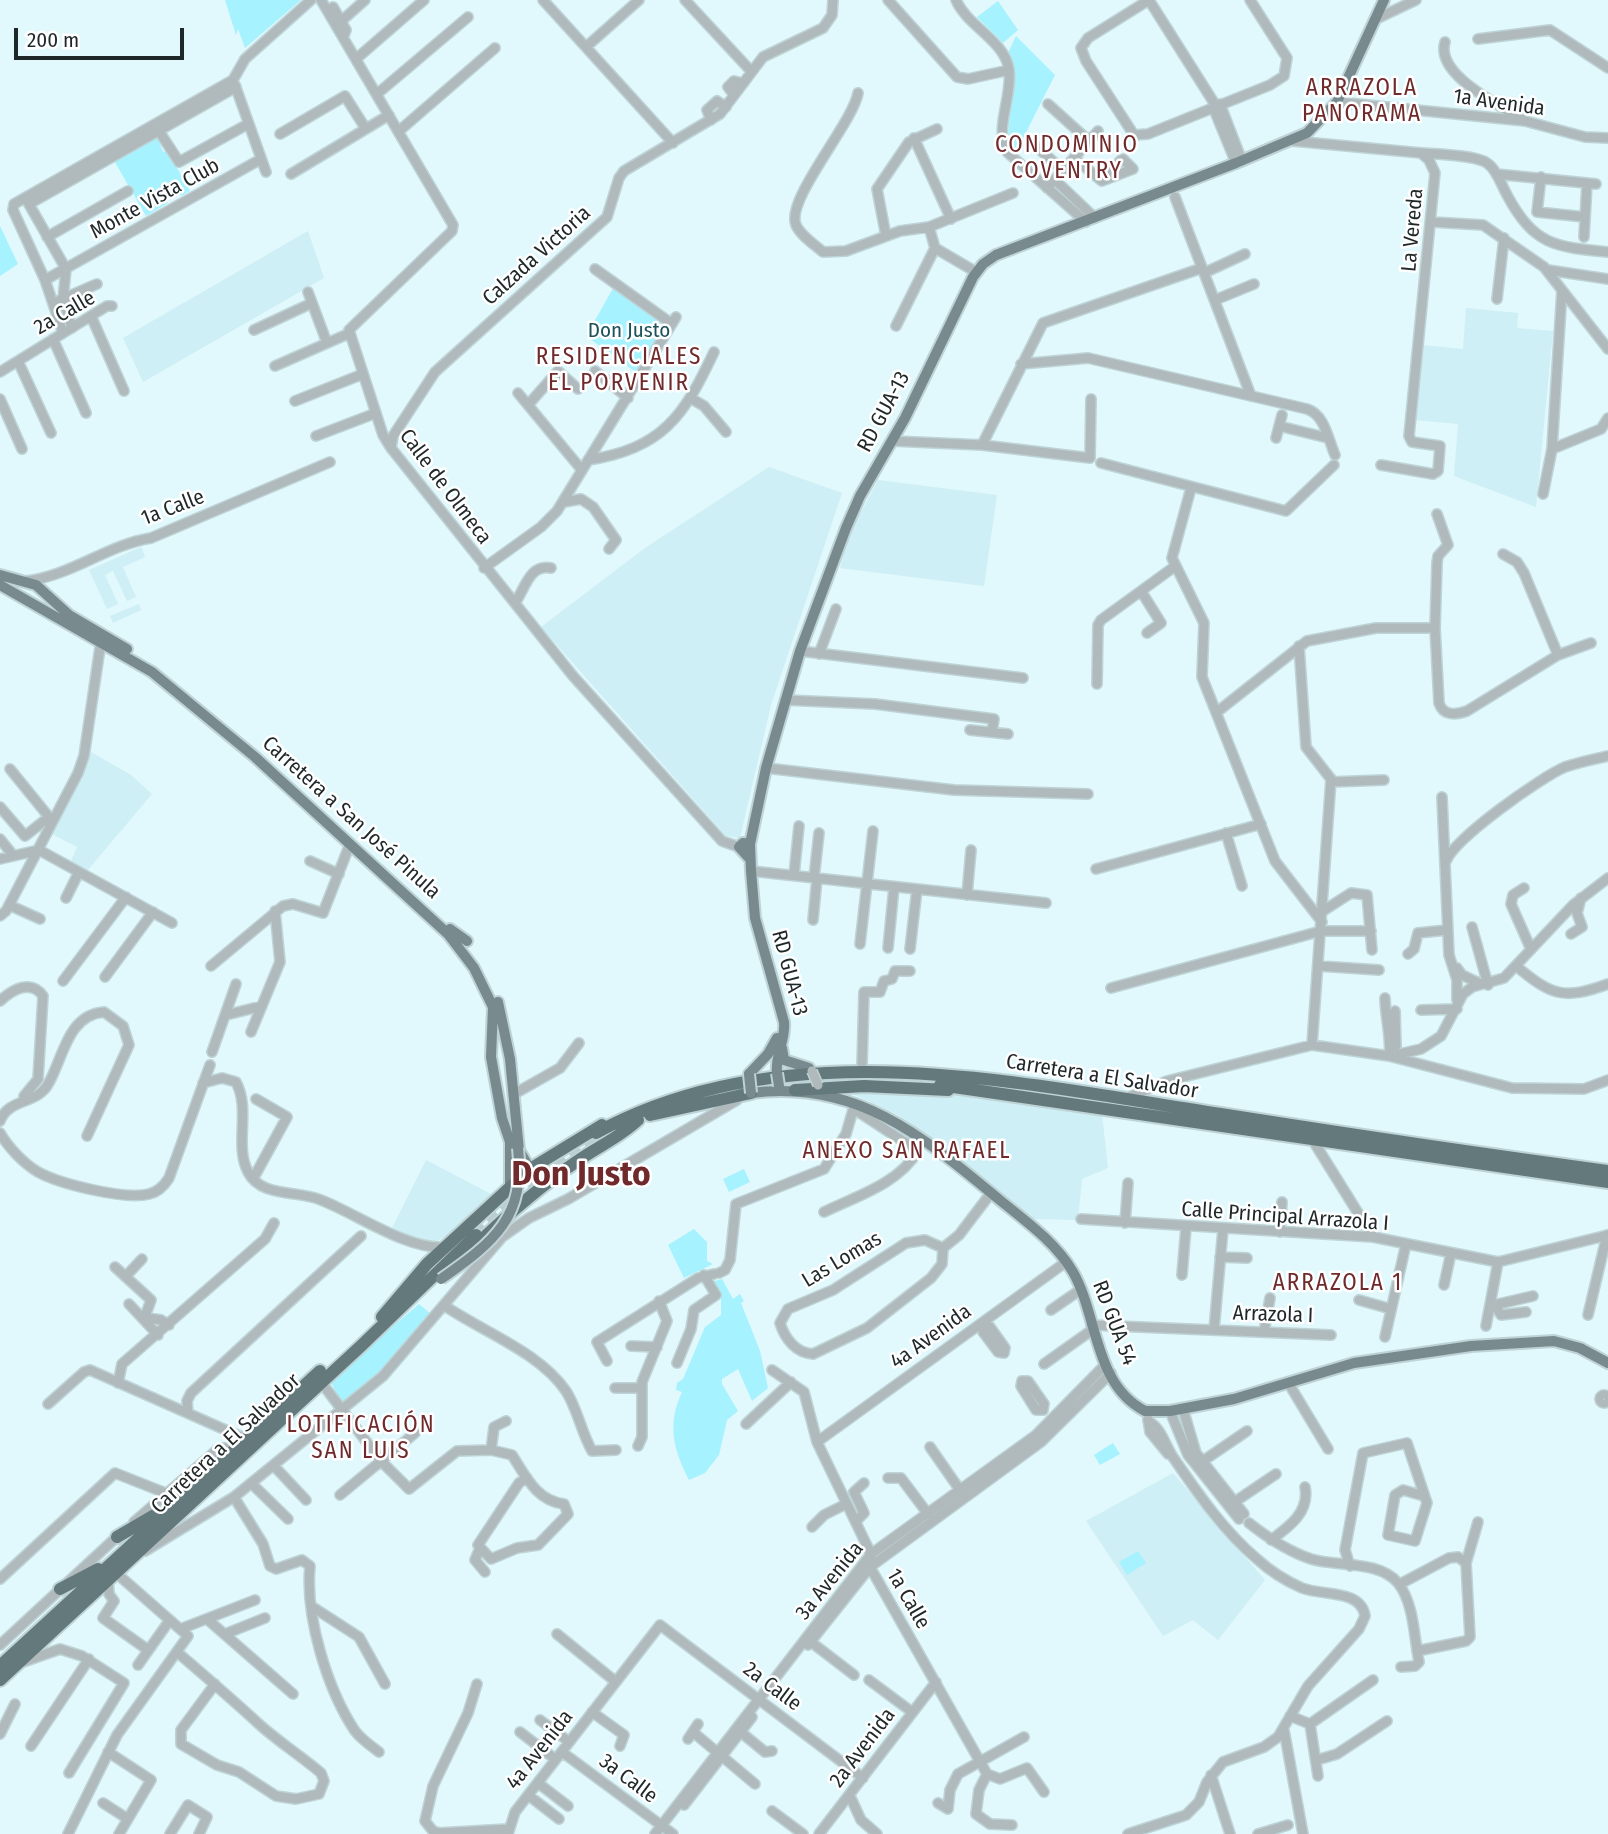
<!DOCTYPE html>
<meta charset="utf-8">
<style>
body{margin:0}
#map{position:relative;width:1608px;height:1834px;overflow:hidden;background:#e1f8fc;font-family:"Fira Sans Condensed",sans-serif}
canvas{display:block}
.scale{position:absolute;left:14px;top:28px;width:170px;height:32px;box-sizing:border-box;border:4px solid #1f2829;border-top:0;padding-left:9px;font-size:21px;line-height:24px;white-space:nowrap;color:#1f2829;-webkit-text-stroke:5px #fff;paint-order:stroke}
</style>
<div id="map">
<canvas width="1608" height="1834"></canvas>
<div class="scale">200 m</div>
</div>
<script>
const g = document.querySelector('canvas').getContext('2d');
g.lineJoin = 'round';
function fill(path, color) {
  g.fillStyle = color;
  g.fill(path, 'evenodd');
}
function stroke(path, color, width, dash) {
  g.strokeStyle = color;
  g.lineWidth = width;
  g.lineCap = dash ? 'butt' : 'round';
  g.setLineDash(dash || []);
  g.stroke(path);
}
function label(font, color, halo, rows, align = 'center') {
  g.font = font + ' "Fira Sans Condensed",sans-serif';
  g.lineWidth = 5;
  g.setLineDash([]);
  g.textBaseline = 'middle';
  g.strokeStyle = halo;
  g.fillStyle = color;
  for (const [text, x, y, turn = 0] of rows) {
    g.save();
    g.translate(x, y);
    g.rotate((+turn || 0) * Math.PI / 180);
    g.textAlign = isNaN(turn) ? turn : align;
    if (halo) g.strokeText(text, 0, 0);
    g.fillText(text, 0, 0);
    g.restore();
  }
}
fill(new Path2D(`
 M 308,231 L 324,278 L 143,382 L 123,338 Z
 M 1466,308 L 1518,313 L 1517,328 L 1553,331 L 1536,507 L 1454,476 L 1458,424 L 1415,420 L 1423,345 L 1463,349 Z
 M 769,467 L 842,493 L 771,705 L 740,838 L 726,836 L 541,627 L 645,548 Z
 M 878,480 L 997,495 L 984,586 L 840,568 L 847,538 Z
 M 141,547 L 145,557 L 123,567 L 136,597 L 127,601 L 113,571 L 105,575 L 118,604 L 107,609 L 89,570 Z
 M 139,604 L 141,610 L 113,623 L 110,616 Z
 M 84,748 L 131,775 L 152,794 L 87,871 L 71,861 L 77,847 L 48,832 L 81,778 Z
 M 863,1088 L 987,1096 L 1102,1114 L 1108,1168 L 1082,1179 L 1078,1220 L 1032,1219 L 898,1115 L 853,1094 L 852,1091 Z
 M 426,1160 L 491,1194 L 450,1234 L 437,1241 L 417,1239 L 392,1228 Z
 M 1173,1473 L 1265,1580 L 1218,1640 L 1193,1620 L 1163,1636 L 1086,1521 Z`), '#ceeff5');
fill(new Path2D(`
 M 225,0 L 301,0 L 245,48 L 238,29 L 236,35 Z
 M 998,1 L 1018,30 L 1003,43 L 977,17 Z
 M 1016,36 L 1055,75 L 1015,154 C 998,138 1023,83 1008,53 Z
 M 156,132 L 163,152 L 167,150 L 190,191 L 181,196 L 178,192 L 166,199 L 168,203 L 146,216 L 112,157 Z
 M 0,226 L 18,264 L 0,276 Z
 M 615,285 L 672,324 L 641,376 L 586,336 Z
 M 744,1169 L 750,1182 L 729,1192 L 723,1179 Z
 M 694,1229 L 707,1242 L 707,1261 L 713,1264 L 684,1278 L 668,1245 Z
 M 722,1279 L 733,1299 L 740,1294 L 744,1301 L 741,1303 L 760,1351 L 768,1388 L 752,1401 L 738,1369 L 722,1379 L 722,1384 L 738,1411 L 727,1420 L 719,1455 L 705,1473 L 689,1480 C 673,1449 667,1424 682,1392 L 676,1390 L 677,1383 L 683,1379 L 705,1327 L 721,1315 L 721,1297 L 711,1282 Z
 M 419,1304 L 431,1314 L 381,1371 L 344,1402 L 339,1401 L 330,1379 Z
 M 1113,1443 L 1120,1454 L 1100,1465 L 1094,1455 Z
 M 1138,1551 L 1146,1563 L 1127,1575 L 1119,1562 Z`), '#a6f2ff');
stroke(new Path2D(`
 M 556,1167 L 600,1139
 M 511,1194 L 561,1156
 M 476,1235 L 519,1195`), '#baced2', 12, [12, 6]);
const minor = new Path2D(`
 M 321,0 L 453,225 L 452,231 L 349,330 L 383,435 L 391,448 L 573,676 L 722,841 L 739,847
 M 543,0 L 673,143
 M 685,0 L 750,70
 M 888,0 L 957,77 L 968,79 L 1009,70
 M 956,0 C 967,26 1004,40 1009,69 C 1013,96 994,127 1007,152 L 1086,222
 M 1149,0 L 1088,38 L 1081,48 L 1086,61 L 1134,135 L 1148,134 L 1270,85 L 1284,76 L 1287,58 L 1250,0
 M 1149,0 L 1216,106
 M 333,7 L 346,30 L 344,35
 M 1376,19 L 1416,0
 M 338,24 L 365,0
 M 1478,39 L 1550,30 L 1608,68
 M 1445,42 C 1435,75 1500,105 1523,120
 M 586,47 L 639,0
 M 356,59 L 424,0
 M 235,85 L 266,172
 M 858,93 C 853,123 785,200 796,225 C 800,235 815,245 823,252 L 846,251 L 900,231 L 929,227 L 1013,193
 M 377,94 L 468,17
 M 734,95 L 728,87 L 734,81 L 742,83
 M 1337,102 L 1525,121 L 1585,137 L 1608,138
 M 1048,104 L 1089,141
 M 1220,104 L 1242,161
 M 1213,107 L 1236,163
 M 711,120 L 707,110 L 717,101 L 726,107
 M 159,131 L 179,162 L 248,124
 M 399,131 L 495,48
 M 280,134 L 345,96 L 366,129
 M 914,138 L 951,219
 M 1293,141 L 1421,153 L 1429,160 L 1435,173 L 1409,436 L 1412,442 L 1440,446 L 1438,471 L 1433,474 L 1381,465
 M 1031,142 L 1063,170
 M 1422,153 C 1437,154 1476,155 1487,163 C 1497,170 1501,184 1507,195 C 1534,245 1554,247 1608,252
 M 1074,158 L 1102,181
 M 1123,159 L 1133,169 L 1102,181 L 1121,160 Z
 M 291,174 L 389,115
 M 1496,174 L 1596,184
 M 1541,177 L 1537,212 L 1585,217
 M 1055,180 L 1095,218
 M 1047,188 L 1098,131
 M 1175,197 L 1251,396
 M 26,199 L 66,269 L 63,299 L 72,328
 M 29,204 L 236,87
 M 1432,222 L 1483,225 L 1544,267 L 1608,349
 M 886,236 L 877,189 L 909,142 L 937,129
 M 47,237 L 128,191
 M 1584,237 L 1587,183
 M 935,248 L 976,272
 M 595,269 L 672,324
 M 1548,270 L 1608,279
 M 1204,273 L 1245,254
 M 45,280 L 261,159
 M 308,292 L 327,343
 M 1497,299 L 1504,238
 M 60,300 L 97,284
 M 1215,300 L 1254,284
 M 91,316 L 124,391
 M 896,326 L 935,248 L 929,227
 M 254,330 L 312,303
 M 63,333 L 45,280 L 13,210 L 14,204 L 233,80 L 245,59 L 311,0
 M 53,339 L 86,413
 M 18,361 L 51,433
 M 1021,364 L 1088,358 L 1307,409 C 1325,415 1328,439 1335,455
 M 275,366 L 350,333
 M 595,371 L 628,398
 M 0,372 L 107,306 L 112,306
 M 518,393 L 581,469
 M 0,399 L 22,449
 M 692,399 L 704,406 L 726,432
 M 295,401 L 363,374
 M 528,405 L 558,371 L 578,389
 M 1279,426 L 1328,438
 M 316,436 L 376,413
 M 1276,438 L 1282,415
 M 892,441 L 982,445 L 1090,458 L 1091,399
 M 982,445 L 1043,323 L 1202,268
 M 391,448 L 393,436 L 435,372 L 607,217 L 619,178 L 624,171 L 720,114 L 763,57 L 823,28 L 832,15 L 833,0
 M 1552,449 L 1601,429 L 1608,418
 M 588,460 C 662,449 684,416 714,352
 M 1101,463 L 1286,511 L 1334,465
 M 1191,488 L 1172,558 L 1204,623 L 1202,677 L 1275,861 L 1322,922
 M 1543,494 L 1552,449 L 1562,290
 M 564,502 L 581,499 L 593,507 L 616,540 L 609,549
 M 1437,514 L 1448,545 L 1438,556 L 1437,563 L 1435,628 L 1439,703 C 1443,716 1456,715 1467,711 L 1558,655 L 1591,643
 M 1503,554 L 1517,562 L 1524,573 L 1558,655
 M 484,568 L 541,527 L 557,511 L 676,317
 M 26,581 C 71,576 107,545 151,538 L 330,462
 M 1141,591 L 1161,623 L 1147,633
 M 515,603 C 525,589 529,564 551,568
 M 1299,646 L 1306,747 L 1331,779 L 1312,1045
 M 800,651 L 1023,678
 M 819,654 L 836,609
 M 1097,684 L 1098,625 L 1101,620 L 1174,567
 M 785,700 L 875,704 L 994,719 L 992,732
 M 1217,712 L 1307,641 L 1376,628 L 1435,628
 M 970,730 L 1008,734
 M 766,768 L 954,790 L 1088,794
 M 1331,782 L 1384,780
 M 1442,797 L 1449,955 L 1457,980 L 1457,1000
 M 0,807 L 25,836 L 49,817 L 10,769
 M 1226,833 L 1242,886
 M 0,839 L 12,854
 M 0,859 L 39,850 L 172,923
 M 310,861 L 339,874
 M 1446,861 C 1455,838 1541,777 1565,767 C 1579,762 1594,759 1608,756
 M 1096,869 L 1261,824
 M 751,871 L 1046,903
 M 794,875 L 799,826
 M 814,878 L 819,833
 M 1524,888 L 1513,895 L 1511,904 L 1530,947
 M 967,895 L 971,850
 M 66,898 L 79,872
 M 9,905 L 40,919
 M 1323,911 L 1351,893 L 1367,895 L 1372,950
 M 0,916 L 6,911 L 78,773 L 84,756 L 101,641
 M 813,920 L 817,878
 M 1472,927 L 1488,985
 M 1571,934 L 1582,927 L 1577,913 L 1581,898
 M 860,944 L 873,831
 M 888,948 L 894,887
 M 910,949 L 917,889
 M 1408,954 L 1414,949 L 1418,933 L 1447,930
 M 211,966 L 283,906 L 293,904 L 323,913 L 350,844
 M 1319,966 L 1379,970
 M 1516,966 C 1552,996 1564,1000 1608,984
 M 1457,968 L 1462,975 L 1481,984
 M 105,977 L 153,912
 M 63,981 L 126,897
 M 1111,988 L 1321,931 L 1371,931
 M 1385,998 C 1385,1016 1392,1042 1389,1056
 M 0,1001 C 13,989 31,979 43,996 L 38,1079 L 24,1096
 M 1421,1010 L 1457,1009
 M 1395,1011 L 1396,1046
 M 226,1015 L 262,1006
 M 251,1032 L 280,962 L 275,911
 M 212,1052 L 236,984
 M 1391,1056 L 1421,1049 L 1441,1036 L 1463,994 L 1472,987 L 1504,978 L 1573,905 L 1608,878
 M 862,1066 L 864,992 L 880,992 L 884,981 L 892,979 L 895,971 L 910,971
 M 203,1083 L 222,1078 L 236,1082 C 251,1110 234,1145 248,1172 C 261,1198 298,1190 321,1200 C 357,1214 407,1250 445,1247
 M 514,1094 L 560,1068 L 579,1043
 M 1127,1098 L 1167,1081 L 1312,1045 L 1389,1056 L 1512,1088 L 1584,1089 L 1608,1080
 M 0,1121 C 8,1099 35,1104 47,1086 C 63,1061 66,1015 104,1012 L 123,1026 L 129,1045 L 87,1136
 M 0,1133 C 8,1147 23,1163 38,1172 C 60,1184 124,1200 149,1194 C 158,1192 164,1186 169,1178 L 210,1065
 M 1312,1139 L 1373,1237
 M 253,1179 L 287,1117 L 256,1099
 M 824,1212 C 857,1196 898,1184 918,1151 L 854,1109
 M 1081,1219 L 1373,1237 L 1498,1262 L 1608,1235
 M 1125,1223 L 1128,1183
 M 1280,1232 L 1282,1202
 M 943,1248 L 925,1240 L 906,1243 L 833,1290 L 788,1309 L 780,1323 C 785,1339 796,1353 813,1354 L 867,1328 L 931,1278 L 942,1264 L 943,1248 L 959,1235 L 991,1193
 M 1220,1257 L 1247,1258
 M 115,1267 L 151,1300 L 146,1314 L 148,1318 L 161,1320 L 169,1325
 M 719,1273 L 725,1270 L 730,1260 L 736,1204 L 824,1169 L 846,1134 L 855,1103
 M 1182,1275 L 1186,1227
 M 126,1276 L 142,1259
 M 1444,1285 L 1451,1253
 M 1359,1300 L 1391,1309
 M 129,1304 L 158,1335
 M 1495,1305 L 1501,1315 L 1526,1312
 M 445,1306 C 485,1333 539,1352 566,1391 C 578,1410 581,1432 592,1451 L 616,1450
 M 1490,1306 L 1533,1296
 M 1051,1310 L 1080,1290
 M 1588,1315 L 1607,1235
 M 1091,1325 L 1331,1335
 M 984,1326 L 990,1327 L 1005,1348 L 1004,1353 L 998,1352 L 983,1332 Z
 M 1486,1326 L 1498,1262
 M 1214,1330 L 1223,1229
 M 1264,1332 L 1270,1298
 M 1385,1337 L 1406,1244
 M 631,1346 L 657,1347
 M 607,1361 L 597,1342 L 698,1278 L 714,1274
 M 677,1363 L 691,1329 L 694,1310 L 716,1295 L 704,1275
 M 1044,1364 L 1092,1330
 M 772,1370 L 804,1392 L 817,1442 L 871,1554 L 870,1567 L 987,1774 L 1000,1779 L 1027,1768 L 1044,1792
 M 1022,1381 L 1028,1381 L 1044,1404 L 1043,1410 L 1036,1410 L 1021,1386 Z
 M 321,1382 L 381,1461 L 409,1489 L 457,1451 L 491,1450 L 494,1427 L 506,1421
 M 118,1383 L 122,1364 L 265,1239 L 274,1223
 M 1289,1384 L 1328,1449
 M 615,1388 L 640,1388
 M1600 1399a4 4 0 1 1 8 0a4 4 0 1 1-8 0Z
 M 48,1404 L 84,1372 L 90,1370 L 246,1439
 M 1183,1409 L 1196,1453 L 1244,1514
 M 1170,1411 L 1188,1455 L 1239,1519
 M 188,1413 L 187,1401 L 191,1393 L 361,1236
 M 1148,1419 L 1150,1432 L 1168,1454
 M 746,1424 L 791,1382
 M 817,1442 L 1066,1262
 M 638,1446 L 642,1437 L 642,1382 L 667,1321 L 659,1301
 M 930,1447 L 960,1490
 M 491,1450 L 512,1455 C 526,1477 537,1501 564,1504 L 568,1514 L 538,1545 L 517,1548 L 491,1559 L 478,1545 L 519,1483 L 527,1478
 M 1197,1465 L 1247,1431
 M 274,1466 L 306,1500
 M 888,1478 L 901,1478 L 928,1514
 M 251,1483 L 288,1519
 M 340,1495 L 415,1433
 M 234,1497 L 263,1544 L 270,1566 L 276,1569 L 302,1560 L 310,1566 C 305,1616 327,1689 355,1731 C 361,1739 371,1746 379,1752
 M 1230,1505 L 1276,1474
 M 856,1521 L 864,1513 L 854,1492 L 864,1483
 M 134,1522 L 218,1449 L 238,1446
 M 1249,1523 C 1268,1538 1287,1551 1311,1559 C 1337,1567 1379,1560 1398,1583 C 1414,1603 1414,1637 1419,1662 L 1415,1666 L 1401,1667
 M 812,1527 L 824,1515 L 846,1504
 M 1271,1540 C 1289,1527 1310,1512 1305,1487
 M 480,1548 L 475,1560 L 485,1572
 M 145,1551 L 234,1497 L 383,1376 L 502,1237 L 529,1218 L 568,1199 L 737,1100
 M 1466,1563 L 1478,1522
 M 1350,1566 L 1345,1550 L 1363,1453 L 1407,1443 L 1427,1503 L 1415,1541 L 1388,1535 L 1395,1495 L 1403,1490 L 1424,1496
 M 108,1577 L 109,1594 L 114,1601 L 103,1618 L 148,1650
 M 0,1579 L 115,1473 L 168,1494
 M 1400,1584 L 1449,1558 L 1458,1557 L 1466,1563 L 1470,1637 L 1466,1641 L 1417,1651
 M 311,1606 L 359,1637 L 385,1684
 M 207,1619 L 293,1694
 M 183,1628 L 255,1600
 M 225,1634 L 265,1618
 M 557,1634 L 616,1682
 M 811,1642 L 854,1675
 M 0,1645 L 121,1533
 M 808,1645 L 870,1567 L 1041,1442 L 1111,1373
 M 177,1652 C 205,1676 233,1700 260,1725 C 279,1742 301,1756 321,1773 L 324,1781 L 319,1794 L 296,1799 L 276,1796 L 239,1772 L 217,1765 L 181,1744 L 181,1730 L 215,1684
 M 23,1662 L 60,1649 L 82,1656 L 124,1683 L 69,1773
 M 138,1665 L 167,1624
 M 869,1680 L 912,1712
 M 477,1684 L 468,1713 L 433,1786 L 425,1821 L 433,1831 L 439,1833 L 508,1829
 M 592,1712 L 624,1735 L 620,1746
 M 1290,1716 L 1310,1724 L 1373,1680
 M 540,1720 L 568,1741
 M 1310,1724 L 1318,1776
 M 737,1729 L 765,1752 L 772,1751
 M 1284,1730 L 1303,1834
 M 520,1732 L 555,1759
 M 693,1732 L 755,1784
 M 0,1734 L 15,1704
 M 688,1739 L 698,1724
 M 31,1746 L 89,1659
 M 108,1752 L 151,1780 L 119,1834
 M 562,1752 L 673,1834
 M 1317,1760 L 1337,1754 L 1387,1721
 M 987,1774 L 979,1790 L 976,1814 L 990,1824 L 1012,1825
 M 1211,1775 L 1230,1834
 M 538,1783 L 568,1806
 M 528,1795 L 559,1819
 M 850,1796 L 861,1820 L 877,1834
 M 103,1803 L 128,1819
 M 938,1803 L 948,1809 L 950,1790 L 958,1774 L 1024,1737
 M 684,1805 L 752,1717
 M 772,1811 L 803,1834
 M 68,1834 L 117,1735 L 188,1636 L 115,1572
 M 170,1834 L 188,1805 L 207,1817 L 199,1834
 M 508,1834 L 515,1812 L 660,1625 L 863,1778
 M 655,1834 L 871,1554 L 1036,1435 L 1105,1365
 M 819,1834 L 936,1682
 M 1128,1834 L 1186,1815 L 1199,1802 L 1207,1782 L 1223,1762 L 1264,1747 L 1278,1737 L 1308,1686 L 1359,1629 L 1365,1616 C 1361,1589 1322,1596 1302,1588 C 1286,1581 1269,1570 1257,1559 C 1224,1531 1199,1495 1175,1460 C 1165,1447 1163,1429 1148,1421
 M 1258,1834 L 1288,1825`);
const major = new Path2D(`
 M 0,575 L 36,585 L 69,615 L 127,649
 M 0,585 L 152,672 L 255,757 L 448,934 L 474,968 L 493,1007 L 491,1057 L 502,1118 L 510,1142 L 510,1188
 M 748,857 L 739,847 L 743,843 L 750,844
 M 450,929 L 467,941
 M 498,1002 L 510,1059 L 519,1150 L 530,1169
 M 782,1048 L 784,1060 L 809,1068
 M 777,1073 C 775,1054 786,1040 784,1022 L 755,918 L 751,871 L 750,844 L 766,768 L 800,651 L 846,528 L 860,496 L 905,418 L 973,277 L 983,264 L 996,255 L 1236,163 L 1307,133 L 1337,102 L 1384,0
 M 749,1074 L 768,1054 L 777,1038
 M 751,1093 C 857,1079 925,1138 1001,1201 C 1027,1222 1056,1243 1073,1272 C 1098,1316 1094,1385 1145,1411 L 1170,1411 L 1234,1399 L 1354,1363 L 1471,1346 L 1554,1341 L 1580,1348 L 1608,1363`);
const highway = new Path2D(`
 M 940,1085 L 1608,1182
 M 795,1090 L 864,1086 L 948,1090
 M 650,1115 L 751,1093
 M 596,1133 C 788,1028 1022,1084 1227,1115 C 1354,1135 1481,1154 1608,1171
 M 473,1248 C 506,1216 541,1185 579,1160 C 599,1146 620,1137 638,1120
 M 382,1317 L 427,1264 L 530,1169 L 602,1125
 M 117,1537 L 158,1513
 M 60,1589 L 98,1569
 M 0,1666 L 320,1371
 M 0,1680 L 362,1345 L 476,1235`);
stroke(minor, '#bed3d6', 12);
stroke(major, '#bed3d6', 14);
stroke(highway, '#bed3d6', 16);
stroke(minor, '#b0babc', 9);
stroke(major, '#788a8d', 10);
stroke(highway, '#64797c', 12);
const minorBridge = new Path2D(`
 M 812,1071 L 818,1085`);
const majorBridge = new Path2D(`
 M 777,1073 L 779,1086
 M 749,1074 L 751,1093
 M 441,1279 C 494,1242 526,1217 518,1148`);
stroke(minorBridge, '#bed3d6', 12, []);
stroke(majorBridge, '#bed3d6', 14, []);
stroke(minorBridge, '#b0babc', 9);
stroke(majorBridge, '#788a8d', 10);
label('21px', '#1f2829', '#fff', [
 ["1a Avenida",1499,103,8],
 ["Monte Vista Club",155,199,-29],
 ["La Vereda",1413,230,-85],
 ["Calzada Victoria",537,256,-42],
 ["2a Calle",65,313,-30],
 ["RD GUA-13",884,412,-62],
 ["Calle de Olmeca",445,487,53],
 ["1a Calle",173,508,-21],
 ["Carretera a San José Pinula",351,818,42],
 ["RD GUA-13",789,973,75],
 ["Carretera a El Salvador",1102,1077,9],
 ["Calle Principal Arrazola I",1285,1217,4],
 ["Las Lomas",842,1260,-31],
 ["Arrazola I",1273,1315,2],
 ["RD GUA 54",1114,1323,69],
 ["4a Avenida",931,1337,-36],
 ["Carretera a El Salvador",226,1444,-43],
 ["3a Avenida",830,1581,-51],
 ["1a Calle",908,1599,60],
 ["2a Calle",772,1687,37],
 ["2a Avenida",863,1748,-53],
 ["4a Avenida",540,1750,-52],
 ["3a Calle",628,1779,37]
]);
label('21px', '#1c525a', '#fff', [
 ["Don Justo",629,331]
]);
g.letterSpacing = '2px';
label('23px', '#702a2c', '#fff', [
 ["ARRAZOLA",1362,89],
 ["PANORAMA",1362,115],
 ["CONDOMINIO",1067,146],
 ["COVENTRY",1067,172],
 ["RESIDENCIALES",619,358],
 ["EL PORVENIR",619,384],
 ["ANEXO SAN RAFAEL",907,1152],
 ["ARRAZOLA 1",1338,1284],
 ["LOTIFICACIÓN",361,1426],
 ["SAN LUIS",361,1452]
]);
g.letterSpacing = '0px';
label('bold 35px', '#702a2c', '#fff', [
 ["Don Justo",581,1175]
]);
</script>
